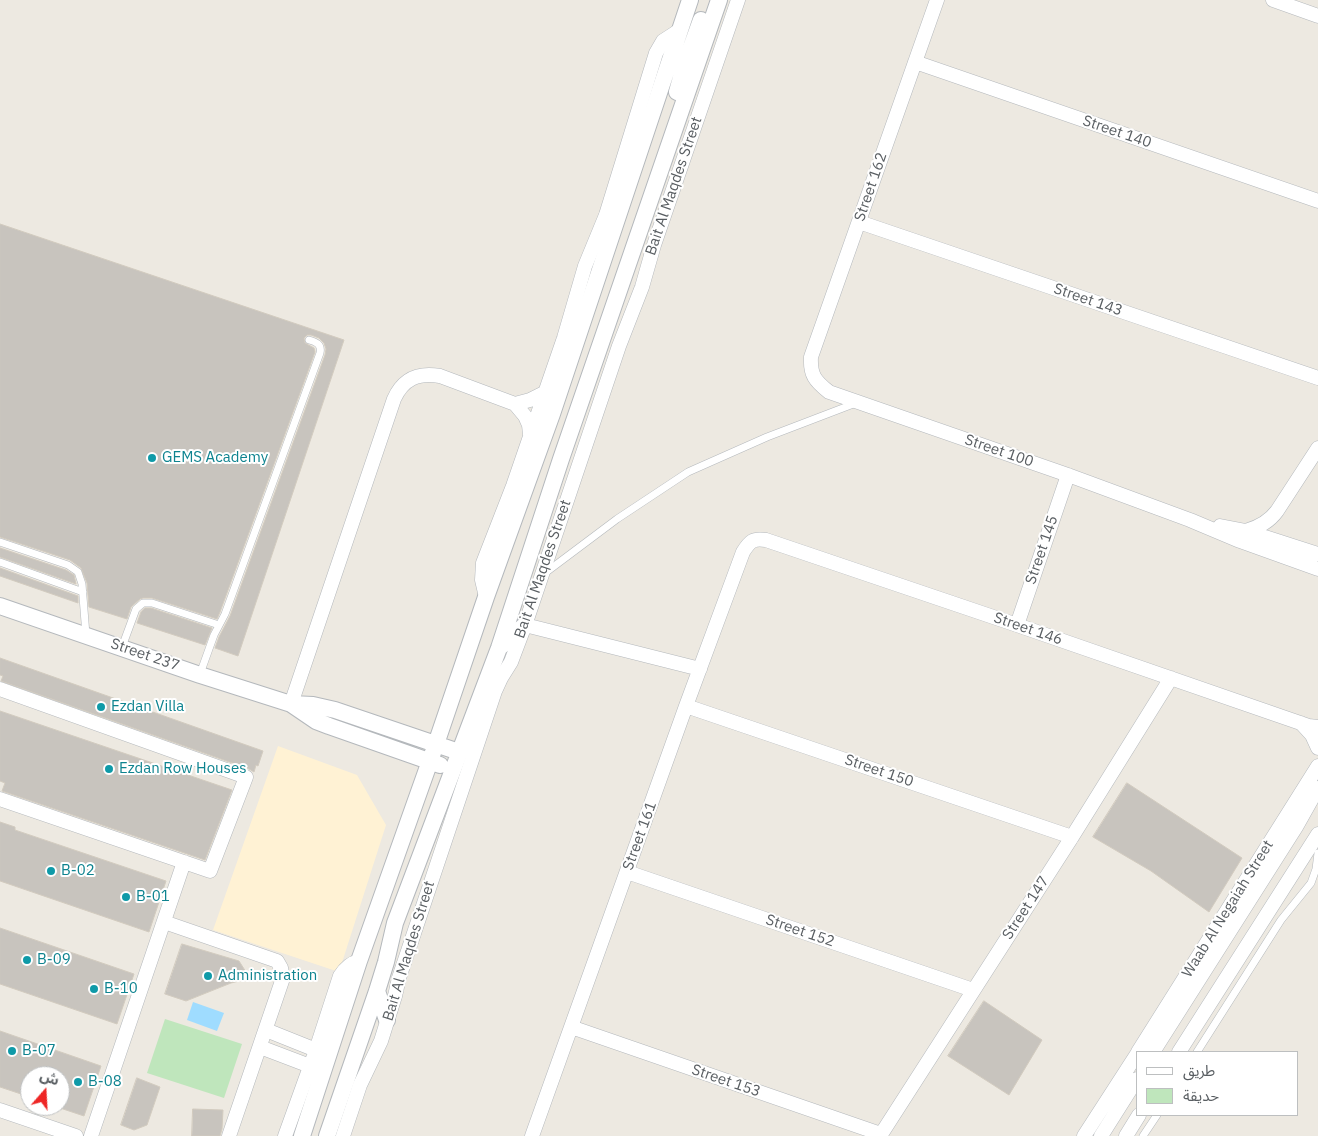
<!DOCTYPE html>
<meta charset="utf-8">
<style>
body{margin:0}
#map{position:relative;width:1318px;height:1136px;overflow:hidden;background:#ede9e1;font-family:"IBM Plex Sans","Noto Sans Arabic",sans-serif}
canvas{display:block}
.legend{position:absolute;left:1136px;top:1051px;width:162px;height:65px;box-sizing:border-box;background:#fff;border:1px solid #bdbfc0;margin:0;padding:6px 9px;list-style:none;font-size:15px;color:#595e62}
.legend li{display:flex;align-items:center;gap:10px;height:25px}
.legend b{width:25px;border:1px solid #bdbfc0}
.north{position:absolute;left:20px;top:1066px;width:50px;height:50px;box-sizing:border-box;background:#fff;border:1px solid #bdbfc0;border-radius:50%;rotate:19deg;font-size:14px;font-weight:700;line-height:20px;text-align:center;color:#595e62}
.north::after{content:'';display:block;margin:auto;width:18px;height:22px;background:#ee2625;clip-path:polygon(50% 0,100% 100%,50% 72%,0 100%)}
</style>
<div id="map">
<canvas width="1318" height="1136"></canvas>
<ul class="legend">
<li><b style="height:6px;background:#fff"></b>طريق</li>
<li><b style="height:14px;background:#bfe6bc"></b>حديقة</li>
</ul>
<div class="north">ش</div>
</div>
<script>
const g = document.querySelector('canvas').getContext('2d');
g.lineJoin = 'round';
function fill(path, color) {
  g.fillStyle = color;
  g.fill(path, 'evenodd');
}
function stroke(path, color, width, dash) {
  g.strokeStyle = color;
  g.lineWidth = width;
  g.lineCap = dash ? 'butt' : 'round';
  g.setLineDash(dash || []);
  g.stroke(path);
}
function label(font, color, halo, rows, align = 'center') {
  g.font = font + ' "IBM Plex Sans",sans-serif';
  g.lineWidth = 4;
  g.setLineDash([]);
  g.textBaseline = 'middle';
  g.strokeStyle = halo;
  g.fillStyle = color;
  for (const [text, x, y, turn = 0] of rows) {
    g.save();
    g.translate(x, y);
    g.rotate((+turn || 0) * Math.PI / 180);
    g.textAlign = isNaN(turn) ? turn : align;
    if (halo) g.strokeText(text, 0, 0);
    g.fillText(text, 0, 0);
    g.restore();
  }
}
fill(new Path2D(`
 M 278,746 L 357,775 L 386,825 L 339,972 L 213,930 Z`), '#fff2d4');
fill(new Path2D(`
 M 165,1019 L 242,1044 L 224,1098 L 147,1073 Z`), '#bfe6bc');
fill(new Path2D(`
 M 193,1002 L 224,1013 L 217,1031 L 187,1020 Z`), '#9fdcff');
const building = new Path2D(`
 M 0,224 L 344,340 L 238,656 L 215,648 L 219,637 L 230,616 L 325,355 L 326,349 L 324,343 L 319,338 L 311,335 L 307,335 L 304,338 L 305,343 L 314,348 L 315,352 L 220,612 L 217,619 L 152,598 L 143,598 L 140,599 L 131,607 L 127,619 L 89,607 L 87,583 L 81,568 L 70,560 L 0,537 Z
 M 0,548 L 66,570 L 74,575 L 76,584 L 0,557 Z
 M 0,568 L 78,596 L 78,603 L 0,576 Z
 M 145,608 L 151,608 L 212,628 L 205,645 L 137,623 L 141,612 Z
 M 0,658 L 263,751 L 258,766 L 256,765 L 254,772 L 249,769 L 1,681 L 3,676 L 0,675 Z
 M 0,711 L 232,790 L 205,860 L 2,791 L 5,783 L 0,781 Z
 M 1127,783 L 1242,858 L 1209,912 L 1151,871 L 1093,837 Z
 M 0,822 L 15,827 L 15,830 L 166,881 L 149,932 L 0,881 Z
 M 0,928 L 134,974 L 117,1024 L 0,984 Z
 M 182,944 L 239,961 L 246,972 L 243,980 L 231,983 L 186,1001 L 165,994 Z
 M 984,1001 L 1042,1040 L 1009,1095 L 948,1056 Z
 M 0,1031 L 101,1066 L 84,1116 L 60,1108 L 60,1076 L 30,1076 L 30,1097 L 0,1087 Z
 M 137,1078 L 160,1087 L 147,1125 L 134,1130 L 121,1125 Z
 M 193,1109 L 223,1110 L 222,1129 L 220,1136 L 192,1136 Z`);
fill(building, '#c8c4be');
stroke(building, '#d2cbbf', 1);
const service = new Path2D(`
 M 0,542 L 68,565 L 78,572 L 82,584 L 86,635
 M 0,562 L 83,592
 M 545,573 L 617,519 L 688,472 L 767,437 L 856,403
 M 122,647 L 136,609 L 143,603 L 152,603 L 219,625
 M 200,674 L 214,635 L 225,614 L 320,353 C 322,344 316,342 309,340
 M 1197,1052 L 1281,920 L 1311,883 L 1316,869 L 1318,853
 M 1143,1136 L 1157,1115`);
const minor = new Path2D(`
 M 937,0 L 811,357 C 810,375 815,381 829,392 L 1068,475 L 1190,520 L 1240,541 L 1318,569
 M 1273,0 L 1318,16
 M 915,62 L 1318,201
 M 859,222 L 1318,378
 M 515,404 L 530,400 L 544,393
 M 1220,526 L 1246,531 L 1318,554
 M 1246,531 C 1259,527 1269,522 1277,511 L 1318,448
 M 486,597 L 482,580 L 483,563 L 513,486 L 564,338 L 585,266 L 606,215 L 656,53 L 663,41 L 680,30
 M 525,625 L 700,669
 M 1017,625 L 1068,475
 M 0,689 L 246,777 L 210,871 L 0,799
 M 291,704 L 394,399 C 403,379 418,372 440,376 L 515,404 L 525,416 L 529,425 L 530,434
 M 686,706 L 1072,837
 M 1301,723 L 1312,735 L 1318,748
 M 627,872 L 973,990
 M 164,922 L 277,961 L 281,968 L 283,978 L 229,1136
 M 571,1027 L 881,1134
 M 266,1030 L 316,1050
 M 260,1047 L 310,1066
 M 1138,1052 L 1318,766
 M 1153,1052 L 1296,827 L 1318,788
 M 1179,1052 L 1318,834
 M 0,1110 L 76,1136
 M 91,1136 L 184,862
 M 285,1136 L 316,1050 L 340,976 C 345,968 350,963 359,961
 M 343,1136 L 360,1085 L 381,1041 L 395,996 L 399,978 L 495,691 L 501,678 L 511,662 L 525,625 L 619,346 L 642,287 L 654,245 L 738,0
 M 532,1136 L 686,706 L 743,552 C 750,541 753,538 766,540 L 1017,625 L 1309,726 L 1318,727
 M 880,1136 L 1072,837 L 1171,678
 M 1084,1136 L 1137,1054
 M 1101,1136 L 1137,1079
 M 1126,1136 L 1139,1115`);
const tertiary = new Path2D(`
 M 677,92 L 684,67 L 701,20
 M 0,606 L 200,675 L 291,704 L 313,705 L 335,710 L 459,752
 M 499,648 L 525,625
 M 291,704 L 316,721 L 329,726 L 440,765
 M 377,991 L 387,1020
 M 302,1136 L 359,961 L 436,744 L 486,597 L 552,414 L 690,0
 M 327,1136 L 377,991 L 386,962 L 395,923 L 499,648 L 561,459 L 719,0`);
stroke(service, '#b4b8bc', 8);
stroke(minor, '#b4b8bc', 15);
stroke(tertiary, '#b4b8bc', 18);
stroke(service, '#fff', 7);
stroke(minor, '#fff', 14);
stroke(tertiary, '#fff', 16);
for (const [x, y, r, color] of [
 [152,458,5,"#0f9aa8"],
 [101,707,5,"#0f9aa8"],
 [109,769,5,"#0f9aa8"],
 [51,871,5,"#0f9aa8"],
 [126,897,5,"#0f9aa8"],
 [27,960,5,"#0f9aa8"],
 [208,976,5,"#0f9aa8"],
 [94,989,5,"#0f9aa8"],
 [12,1051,5,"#0f9aa8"],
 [78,1082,5,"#0f9aa8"]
]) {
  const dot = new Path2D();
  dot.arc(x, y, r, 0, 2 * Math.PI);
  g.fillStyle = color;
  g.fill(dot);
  stroke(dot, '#fff', 2);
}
label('15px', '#595e62', '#fff', [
 ["Street 140",1117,132,19],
 ["Bait Al Maqdes Street",674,186,-71],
 ["Street 162",871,187,-71],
 ["Street 143",1088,300,19],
 ["Street 100",999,451,19],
 ["Street 145",1042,550,-71],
 ["Bait Al Maqdes Street",543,569,-71],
 ["Street 146",1028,629,19],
 ["Street 237",145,655,19],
 ["Street 150",879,771,19],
 ["Street 161",640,836,-70],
 ["Street 147",1026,908,-57],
 ["Waab Al Negaiah Street",1228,909,-58],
 ["Street 152",800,931,19],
 ["Bait Al Maqdes Street",409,951,-73],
 ["Street 153",726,1081,19]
]);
label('15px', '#0d838f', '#fff', [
 ["GEMS Academy",162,458],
 ["Ezdan Villa",111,707],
 ["Ezdan Row Houses",119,769],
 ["B-02",61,871],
 ["B-01",136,897],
 ["B-09",37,960],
 ["Administration",218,976],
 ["B-10",104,989],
 ["B-07",22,1051],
 ["B-08",88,1082]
], 'left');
</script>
